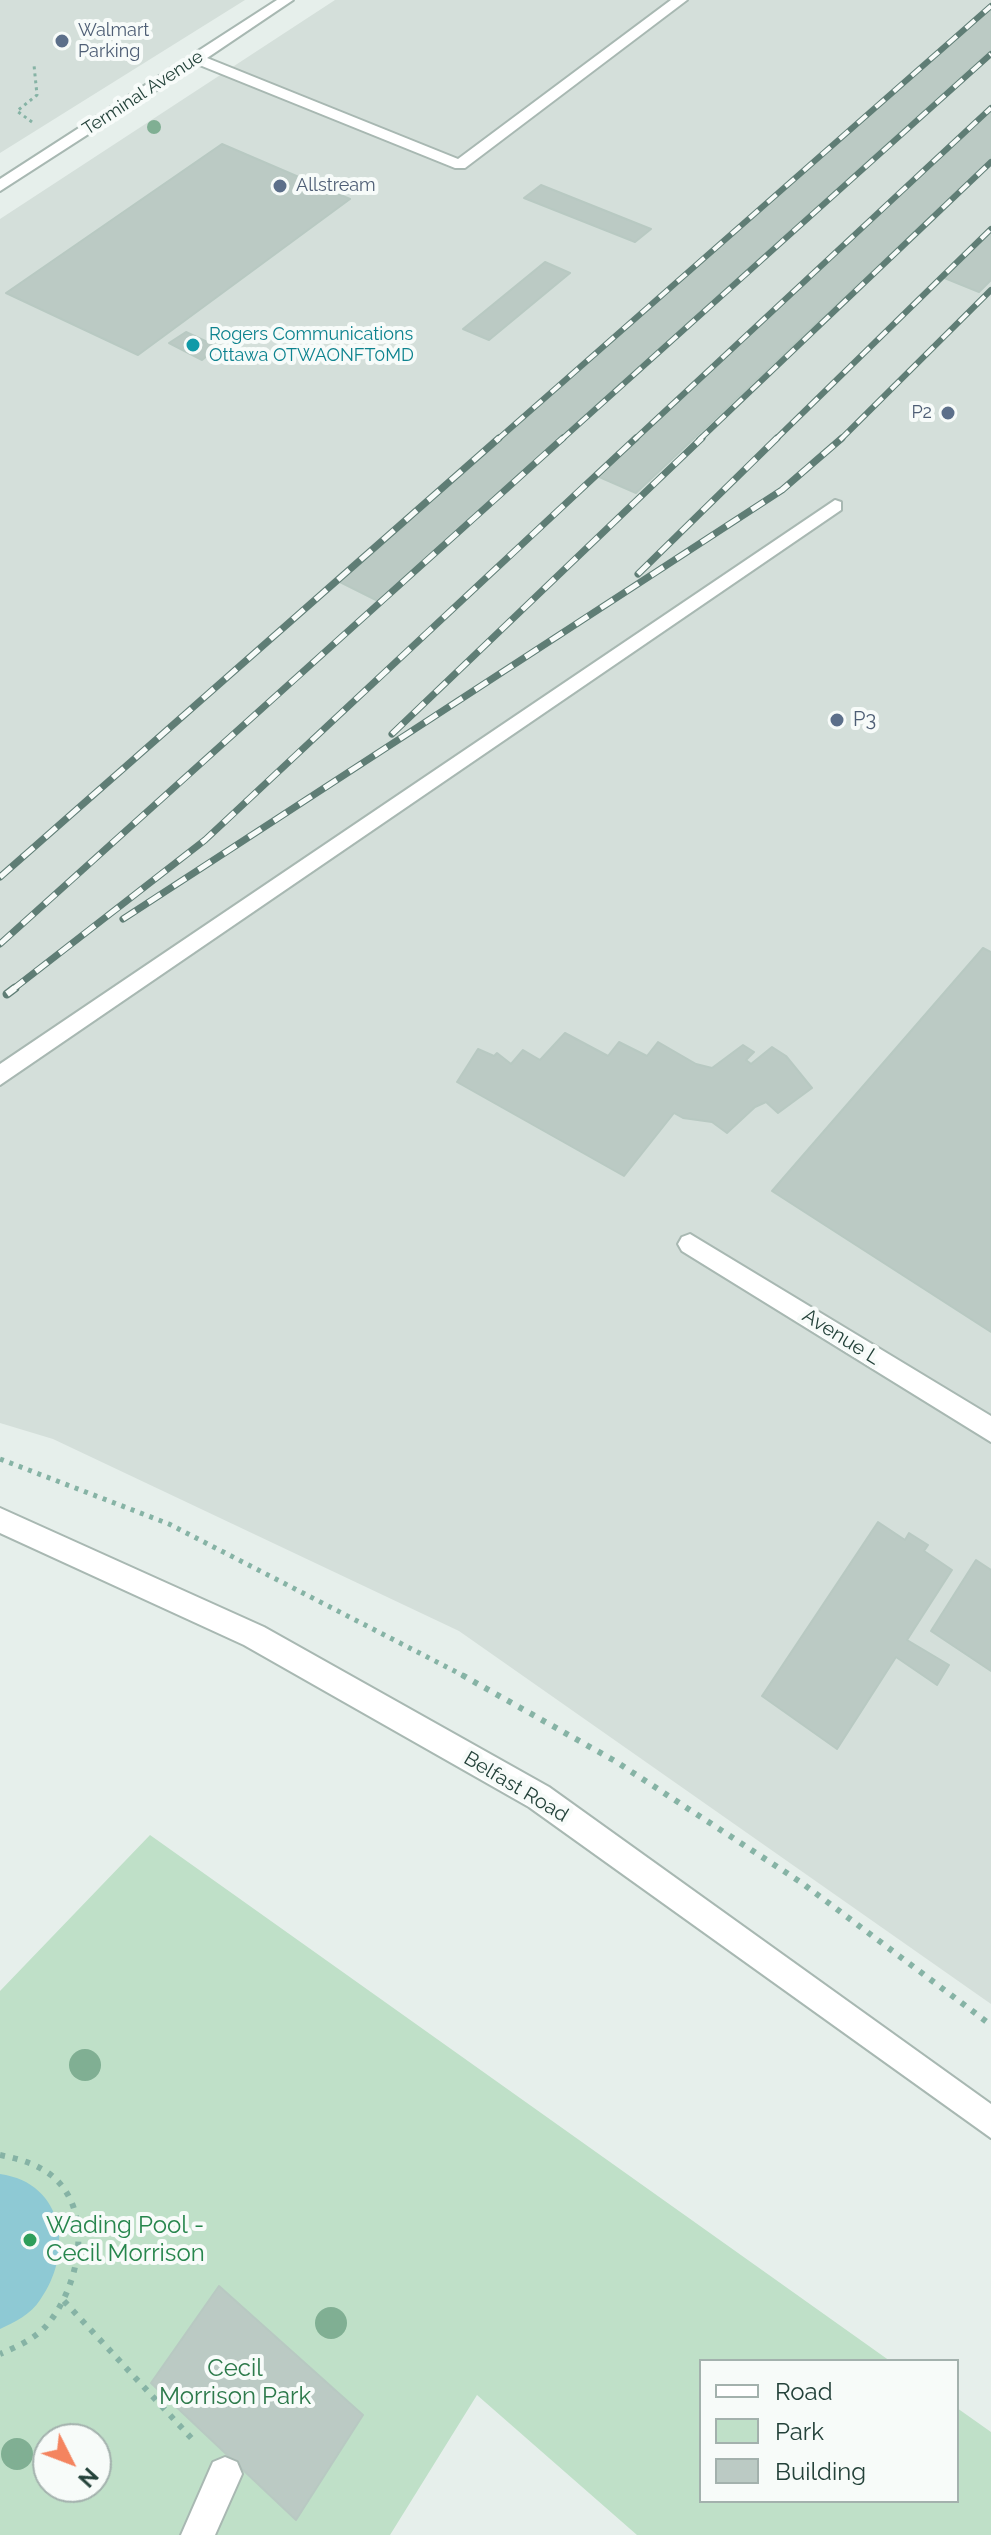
<!DOCTYPE html>
<style>
body{margin:0}
#map{position:relative;width:991px;height:2535px;overflow:hidden;background:#e6efeb;font-family:Raleway,sans-serif}
canvas{display:block}
.legend{position:absolute;left:699px;top:2359px;width:260px;height:144px;box-sizing:border-box;background:#f7fbf9;border:2px solid #a3b1ad;margin:0;padding:10px 14px;list-style:none;font-size:24px;color:#24423a}
.legend li{display:flex;align-items:center;gap:16px;height:40px}
.legend b{width:40px;border:2px solid #a3b1ad}
.north{position:absolute;left:32px;top:2423px;width:80px;height:80px;box-sizing:border-box;background:#f7fbf9;border:2px solid #a3b1ad;border-radius:50%;rotate:132deg;font-size:22px;font-weight:700;line-height:32px;text-align:center;color:#24423a}
.north::after{content:'';display:block;margin:auto;width:28px;height:36px;background:#f4845f;clip-path:polygon(50% 0,100% 100%,50% 72%,0 100%)}
</style>
<div id="map">
<canvas width="991" height="2535"></canvas>
<ul class="legend">
<li><b style="height:10px;background:#fff"></b>Road</li>
<li><b style="height:22px;background:#bfe0c8"></b>Park</li>
<li><b style="height:22px;background:#bbcac4"></b>Building</li>
</ul>
<div class="north">N</div>
</div>
<script>
const g = document.querySelector('canvas').getContext('2d');
g.lineJoin = 'round';
function fill(path, color) {
  g.fillStyle = color;
  g.fill(path, 'evenodd');
}
function stroke(path, color, width, dash) {
  g.strokeStyle = color;
  g.lineWidth = width;
  g.lineCap = dash ? 'butt' : 'round';
  g.setLineDash(dash || []);
  g.stroke(path);
}
function label(font, color, halo, rows, align = 'center') {
  g.font = font + ' Raleway,sans-serif';
  g.lineWidth = 8;
  g.setLineDash([]);
  g.textBaseline = 'middle';
  g.strokeStyle = halo;
  g.fillStyle = color;
  for (const [text, x, y, turn = 0] of rows) {
    g.save();
    g.translate(x, y);
    g.rotate((+turn || 0) * Math.PI / 180);
    g.textAlign = isNaN(turn) ? turn : align;
    if (halo) g.strokeText(text, 0, 0);
    g.fillText(text, 0, 0);
    g.restore();
  }
}
fill(new Path2D(`
 M 0,0 L 245,0 L 0,153 Z
 M 335,0 L 991,0 L 991,2004 L 459,1631 L 53,1439 L 0,1423 L 0,219 Z`), '#d4dfda');
fill(new Path2D(`
 M 150,1835 L 890,2361 L 701,2361 L 701,2501 L 957,2501 L 957,2408 L 991,2432 L 991,2535 L 637,2535 L 477,2395 L 390,2535 L 0,2535 L 0,1991 ZM 48,2439 L 96,2439 L 96,2487 L 48,2487 Z`), '#bfe0c8');
fill(new Path2D(`
 M 0,2174 C 65,2183 74,2253 40,2300 C 31,2314 15,2322 0,2329 Z`), '#8ec9d4');
const building = new Path2D(`
 M 991,7 L 991,50 L 378,601 L 340,582 Z
 M 991,110 L 991,159 L 636,493 L 597,476 Z
 M 222,144 L 350,199 L 138,355 L 6,293 Z
 M 541,185 L 651,229 L 635,242 L 524,198 Z
 M 991,229 L 991,280 L 979,292 L 942,277 Z
 M 545,262 L 570,273 L 489,340 L 463,329 Z
 M 186,332 L 218,347 L 202,360 L 169,343 Z
 M 983,948 L 991,952 L 991,1332 L 772,1191 Z
 M 565,1033 L 608,1056 L 619,1042 L 647,1056 L 658,1042 L 696,1064 L 712,1068 L 743,1045 L 754,1052 L 746,1060 L 751,1064 L 772,1047 L 786,1056 L 812,1088 L 778,1113 L 766,1102 L 755,1107 L 727,1133 L 712,1122 L 683,1118 L 674,1113 L 624,1176 L 457,1082 L 478,1049 L 494,1056 L 497,1053 L 511,1064 L 523,1050 L 540,1060 Z
 M 878,1522 L 905,1540 L 909,1533 L 928,1545 L 924,1551 L 952,1570 L 907,1640 L 949,1665 L 937,1685 L 896,1657 L 837,1749 L 762,1696 Z
 M 976,1560 L 991,1570 L 991,1671 L 931,1631 Z
 M 219,2286 L 363,2415 L 296,2520 L 151,2383 Z`);
fill(building, '#bbcac4');
stroke(building, '#b8c9c2', 2);
const minor = new Path2D(`
 M 277,0 L 293,0 L 207,58 L 458,159 L 671,0 L 687,0 L 465,168 L 455,168 L 197,64 L 0,191 L 0,179 Z
 M 835,500 L 841,502 L 841,510 L 0,1085 L 0,1064 Z
 M 690,1234 L 991,1416 L 991,1442 L 682,1251 L 678,1244 L 682,1237 Z
 M 0,1508 L 264,1627 L 549,1787 L 991,2104 L 991,2138 L 529,1807 L 244,1645 L 0,1533 Z
 M 225,2457 L 237,2462 L 242,2474 L 215,2535 L 181,2535 L 213,2462 Z`);
stroke(minor, '#a8b8b2', 4);
stroke(new Path2D(`
 M 32,122 L 17,111 L 37,95 L 34,65`), '#86b3a5', 3, [3, 4]);
stroke(new Path2D(`
 M 0,1459 L 169,1524 L 466,1677`), '#86b3a5', 5, [4, 6]);
stroke(new Path2D(`
 M 462,1675 L 615,1761 L 802,1883 L 991,2025
 M 0,2155 C 19,2159 35,2163 51,2175 C 96,2211 79,2287 47,2325 C 35,2339 16,2347 0,2354
 M 64,2301 L 194,2441`), '#86b3a5', 6, [5, 8]);
fill(minor, '#fff');
const railFar2 = new Path2D(`
 M 497,440 L 991,6
 M 561,440 L 991,54
 M 634,440 L 991,108
 M 699,440 L 991,162
 M 775,440 L 991,229
 M 840,440 L 991,290`);
const railFar1 = new Path2D(`
 M 638,574 L 777,438
 M 392,734 L 702,438
 M 0,877 L 499,438
 M 123,919 L 782,490 L 842,438
 M 0,944 L 563,438
 M 12,990 L 205,840 L 636,438`);
const rail = new Path2D(`
 M 7,994 L 15,988`);
stroke(railFar2, '#5f7d75', 6);
stroke(railFar1, '#5f7d75', 7);
stroke(rail, '#5f7d75', 9);
stroke(railFar2, '#f7fbf9', 4, [12]);
stroke(railFar1, '#f7fbf9', 5, [15]);
stroke(rail, '#f7fbf9', 6, [18]);
g.fillStyle = '#80af93';
for (const [x, y, r] of [
 [154,127,7],
 [85,2065,16],
 [331,2323,16],
 [17,2454,16]
]) {
  g.beginPath();
  g.arc(x, y, r, 0, 2 * Math.PI);
  g.fill();
}
for (const [x, y, r, color] of [
 [62,41,8,"#5c6f8a"],
 [280,186,8,"#5c6f8a"],
 [193,345,8,"#0f9aa8"],
 [948,413,8,"#5c6f8a"],
 [837,720,8,"#5c6f8a"],
 [30,2240,8,"#2e9e5b"]
]) {
  const dot = new Path2D();
  dot.arc(x, y, r, 0, 2 * Math.PI);
  g.fillStyle = color;
  g.fill(dot);
  stroke(dot, '#f7fbf9', 3);
}
label('18px', '#4e5e75', '#f7fbf9', [
 ["Walmart",78,31],
 ["Parking",78,52],
 ["Allstream",296,186],
 ["P2",932,413,"right"]
], 'left');
label('18px', '#24423a', '#f7fbf9', [
 ["Terminal Avenue",143,93,-33]
]);
label('18px', '#0d838f', '#f7fbf9', [
 ["Rogers Communications",209,335],
 ["Ottawa OTWAONFT0MD",209,356]
], 'left');
label('20px', '#4e5e75', '#f7fbf9', [
 ["P3",853,720]
], 'left');
label('20px', '#24423a', '#f7fbf9', [
 ["Avenue L",841,1337,32],
 ["Belfast Road",516,1787,31]
]);
label('24px', '#27864d', '#f7fbf9', [
 ["Wading Pool -",46,2226],
 ["Cecil Morrison",46,2254]
], 'left');
label('24px', '#2d7a4b', '#f7fbf9', [
 ["Cecil",235,2369],
 ["Morrison Park",235,2397]
]);
</script>
